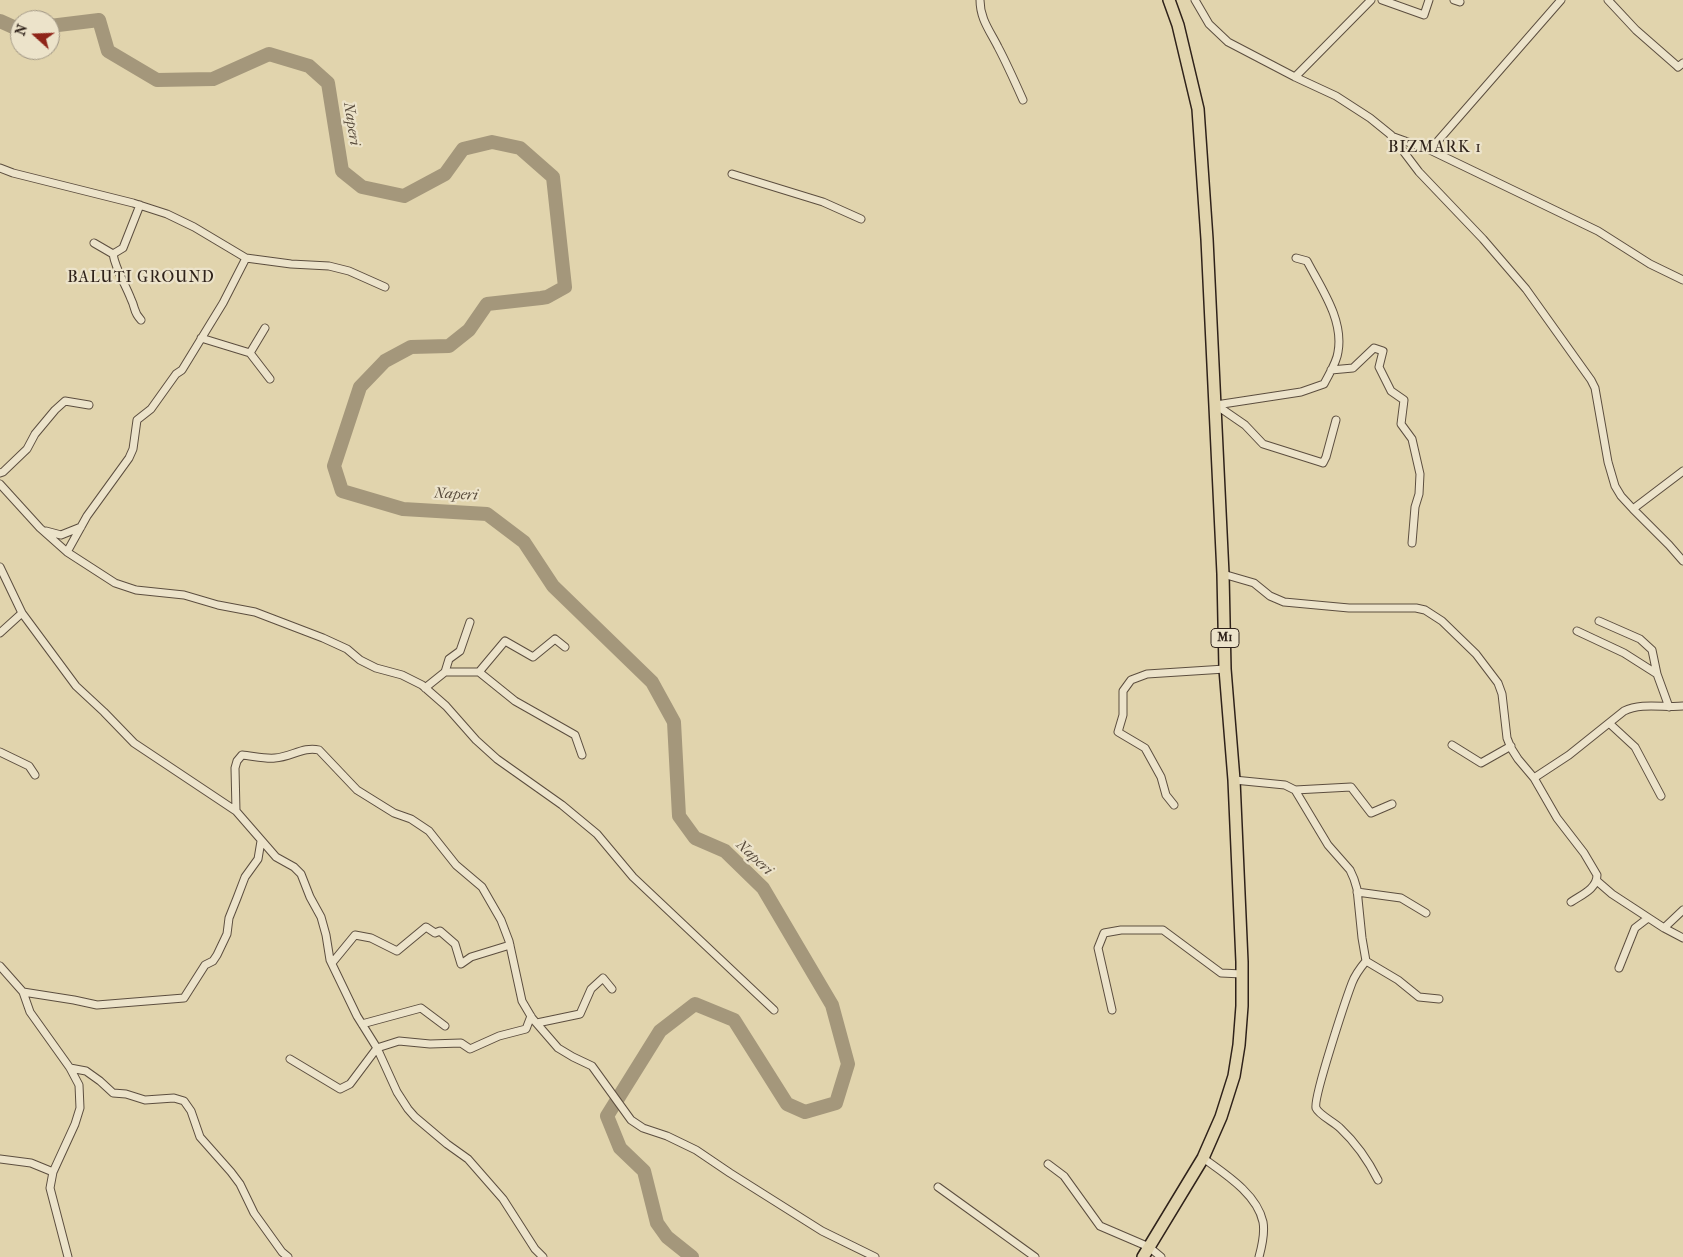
<!DOCTYPE html>
<style>
body{margin:0}
#map{position:relative;width:1683px;height:1257px;overflow:hidden;background:#e1d4ad;font-family:"IM FELL French Canon",serif}
canvas{display:block}
.north{position:absolute;left:10px;top:10px;width:50px;height:50px;box-sizing:border-box;background:#ece3ca;border:1px solid #a09684;border-radius:50%;rotate:290deg;font-size:14px;font-weight:700;line-height:20px;text-align:center;color:#2f221a}
.north::after{content:'';display:block;margin:auto;width:18px;height:22px;background:#8f2418;clip-path:polygon(50% 0,100% 100%,50% 72%,0 100%)}
</style>
<div id="map">
<canvas width="1683" height="1257"></canvas>
<div class="north">N</div>
</div>
<script>
const g = document.querySelector('canvas').getContext('2d');
g.lineJoin = 'round';
function stroke(path, color, width, dash) {
  g.strokeStyle = color;
  g.lineWidth = width;
  g.lineCap = dash ? 'butt' : 'round';
  g.setLineDash(dash || []);
  g.stroke(path);
}
function label(font, color, halo, rows, align = 'center') {
  g.font = font + ' "IM FELL French Canon",serif';
  g.lineWidth = 4.5;
  g.setLineDash([]);
  g.textBaseline = 'middle';
  g.strokeStyle = halo;
  g.fillStyle = color;
  for (const [text, x, y, turn = 0] of rows) {
    g.save();
    g.translate(x, y);
    g.rotate((+turn || 0) * Math.PI / 180);
    g.textAlign = isNaN(turn) ? turn : align;
    if (halo) g.strokeText(text, 0, 0);
    g.fillText(text, 0, 0);
    g.restore();
  }
}
stroke(new Path2D(`
 M 0,21 L 20,30
 M 50,26 L 99,20 L 108,51 L 157,80 L 213,79 L 269,54 L 309,66 L 328,83 L 342,171 L 362,187 L 404,196 L 445,174 L 463,149 L 492,142 L 520,148 L 553,177 L 565,287 L 547,297 L 541,298 L 487,304 L 469,330 L 449,346 L 411,347 L 385,361 L 360,387 L 334,466 L 342,491 L 403,509 L 487,514 L 524,542 L 553,586 L 652,682 L 674,722 L 679,816 L 695,838 L 725,851 L 763,888 L 832,1005 L 848,1064 L 836,1103 L 805,1112 L 787,1104 L 734,1020 L 695,1004 L 660,1031 L 607,1116 L 620,1148 L 644,1171 L 657,1223 L 667,1237 L 692,1257`), '#a4977b', 14);
const minor = new Path2D(`
 M 980,0 C 980,19 990,31 998,47 C 1007,64 1015,82 1023,100
 M 1195,0 L 1209,24 L 1228,42 L 1295,77 L 1336,96 L 1370,118 L 1391,135 L 1419,172 L 1483,239 L 1526,289 L 1591,380 L 1595,388 L 1608,462 L 1615,486 L 1621,496 L 1633,509 L 1669,545 L 1683,561
 M 1382,0 L 1424,15 L 1429,0
 M 1454,0 L 1460,2
 M 1608,0 L 1636,30 L 1676,65 L 1678,67 L 1683,63
 M 1295,77 L 1371,0
 M 1391,136 L 1430,150 L 1598,231 L 1650,264 L 1683,280
 M 1430,150 L 1561,0
 M 0,168 L 13,173 L 133,203 L 167,214 L 194,227 L 246,258 L 291,264 L 329,266 L 349,271 L 385,287
 M 732,174 L 823,202 L 861,219
 M 94,243 L 113,254
 M 113,254 C 116,271 125,283 131,299 C 136,309 133,312 141,320
 M 113,254 L 123,248 L 140,205
 M 201,338 L 250,353 L 270,379
 M 250,353 L 265,328
 M 1331,370 L 1353,368 L 1374,348 L 1383,351 L 1379,367 L 1391,391 L 1404,400 L 1401,424 L 1412,439 L 1420,474 L 1419,494 L 1415,507 L 1412,543
 M 1216,405 L 1301,392 L 1324,384 C 1329,374 1337,362 1338,352 C 1344,320 1321,288 1307,261 L 1296,258
 M 1216,405 L 1245,425 L 1263,444 L 1320,462 L 1323,463 L 1326,457 L 1336,420
 M 0,473 L 3,472 L 27,449 L 35,434 L 55,410 L 65,401 L 89,405
 M 0,484 L 40,528 L 67,552 L 115,583 L 136,590 L 184,595 L 218,605 L 255,612 L 323,638 L 347,649 L 360,660 L 376,668 L 402,675 L 422,685 L 446,706 L 476,740 L 497,759 L 562,805 L 597,834 L 633,877 L 774,1010
 M 1633,509 L 1683,471
 M 46,531 L 61,535 L 81,527
 M 67,552 L 87,516 L 129,458 L 133,449 L 137,420 L 151,409 L 176,374 L 182,370 L 223,303 L 246,258
 M 0,567 L 22,613 L 76,686 L 104,712 L 134,743 L 236,811 L 276,857 L 294,867 L 301,874 L 310,897 L 321,917 L 326,935 L 330,960 L 357,1016 L 377,1048 L 397,1092 L 408,1109 L 415,1117 L 447,1144 L 468,1159 L 503,1199 L 535,1249 L 543,1257
 M 1223,574 L 1254,583 L 1270,596 L 1284,602 L 1349,608 L 1416,608 L 1425,610 L 1442,621 L 1476,654 L 1498,683 L 1502,694 L 1507,738 L 1511,748 L 1518,759 L 1534,778 L 1557,818 L 1584,853 L 1597,875 C 1597,889 1581,895 1571,902
 M 1599,621 L 1640,639 L 1652,650 L 1657,674
 M 1577,631 L 1624,653 L 1657,674 L 1669,707
 M 0,633 L 22,613
 M 445,672 L 449,659 L 460,651 L 470,622
 M 479,672 L 505,641 L 533,657 L 555,639 L 565,647
 M 425,688 L 445,672 L 479,672 L 515,701 L 575,735 L 582,755
 M 1609,723 L 1635,747 L 1661,796
 M 1452,745 L 1481,763 L 1511,746
 M 0,752 L 29,766 L 35,775
 M 1534,778 L 1569,755 L 1624,711 C 1642,702 1664,708 1683,706
 M 1234,780 L 1285,785 L 1295,790 L 1328,845 L 1350,870 L 1354,879 L 1357,889 L 1362,938 L 1366,961 L 1398,980 L 1419,997 L 1439,999
 M 1295,790 L 1351,787 L 1371,813 L 1392,804
 M 1174,805 L 1166,795 L 1161,777 L 1145,748 L 1118,732 L 1123,715 L 1123,691 L 1131,680 L 1147,674 L 1225,669
 M 236,811 L 235,768 L 237,761 L 242,755 C 253,756 265,759 275,758 C 291,757 304,746 319,750 L 357,790 L 394,813 L 411,819 L 429,831 L 456,865 L 482,887 L 501,920 L 509,941 L 522,1001 L 532,1018 L 558,1048 L 573,1057 L 592,1066 L 631,1120 L 643,1128 L 667,1136 L 696,1150 L 730,1173 L 822,1231 L 875,1257
 M 1597,881 L 1612,894 L 1664,928
 M 1357,892 L 1401,898 L 1426,913
 M 1683,910 L 1664,928 L 1683,938
 M 1366,961 C 1361,967 1355,975 1352,983 C 1346,999 1313,1098 1316,1108 C 1319,1115 1334,1122 1340,1128 C 1356,1143 1368,1160 1378,1180
 M 332,963 L 355,935 L 371,938 L 397,951 L 426,927 L 435,933 L 440,931 L 455,944 L 461,964 L 471,957 L 510,945
 M 0,966 L 23,992 L 30,1012 L 70,1068 L 79,1085 L 80,1108 L 75,1124 L 53,1172 L 50,1188 L 68,1257
 M 1619,968 L 1635,928 L 1648,918
 M 23,992 L 74,1000 L 97,1005 L 184,998 L 205,965 L 213,961 L 217,955 L 227,934 L 229,918 L 237,898 L 245,877 L 258,859 L 261,841
 M 1112,1010 L 1098,948 L 1104,933 L 1121,930 L 1163,930 L 1221,973 L 1242,974
 M 537,1023 L 580,1014 L 591,989 L 603,978 L 612,989
 M 362,1024 L 421,1008 L 445,1026
 M 290,1059 L 340,1089 L 350,1084 L 377,1048 L 399,1041 L 430,1044 L 461,1043 L 470,1049 L 499,1036 L 526,1029 L 531,1016
 M 70,1068 L 86,1071 L 100,1081 L 113,1093 L 126,1094 L 145,1100 L 174,1098 L 184,1101 L 191,1111 L 200,1137 L 231,1172 L 240,1184 L 254,1213 L 282,1252 L 288,1257
 M 1203,1158 C 1225,1174 1257,1194 1263,1222 C 1265,1233 1262,1246 1259,1257
 M 0,1159 L 31,1163 L 53,1172
 M 1048,1164 L 1064,1176 L 1100,1226 L 1149,1247 L 1161,1257
 M 938,1187 L 1035,1257`);
const trunk = new Path2D(`
 M 1143,1257 L 1203,1158 L 1221,1117 L 1234,1076 L 1239,1045 L 1242,1006 L 1242,962 L 1234,780 L 1225,669 L 1223,574 L 1207,239 L 1198,109 L 1178,25 L 1169,0`);
stroke(minor, '#5c4e3f', 9);
stroke(trunk, '#2f221a', 14);
stroke(minor, '#ece3ca', 7);
stroke(trunk, '#e1d4ad', 11);
for (const [x, y, w] of [
 [1225,638,28]
]) {
  const box = new Path2D();
  box.roundRect(x - w / 2, y - 9.5, w, 19, 4);
  g.fillStyle = '#ece3ca';
  g.fill(box);
  stroke(box, '#2f221a', 1);
}
label('bold 12px', '#2f221a', null, [
 ["M1",1225,638]
]);
label('italic 15px', '#584b3c', '#ece3ca', [
 ["Naperi",351,124,81],
 ["Naperi",456,495,3],
 ["Naperi",754,858,43]
]);
g.letterSpacing = '1px';
label('16px', '#2f221a', '#ece3ca', [
 ["BIZMARK 1",1435,148],
 ["BALUTI GROUND",141,278]
]);
g.letterSpacing = '0px';
</script>
